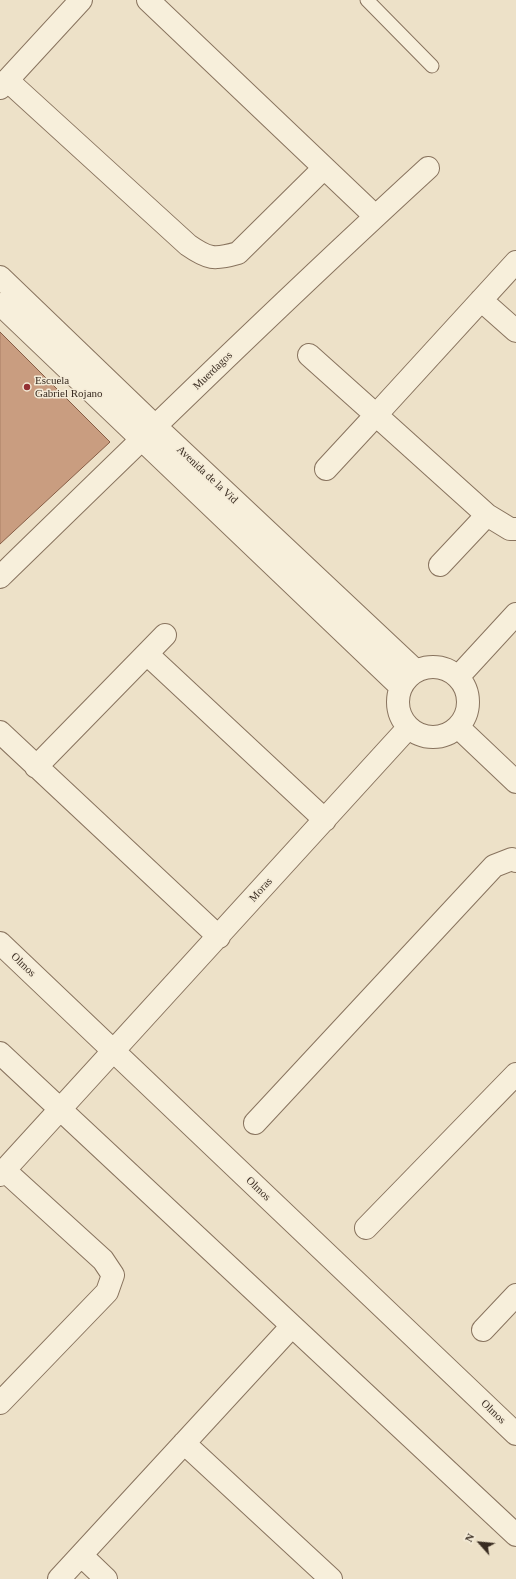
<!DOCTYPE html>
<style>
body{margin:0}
#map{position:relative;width:516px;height:1579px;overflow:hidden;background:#ede1c8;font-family:Georgia,serif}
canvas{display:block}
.north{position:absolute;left:460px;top:1523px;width:40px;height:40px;-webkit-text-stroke:3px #f4ebd7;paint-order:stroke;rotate:297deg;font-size:11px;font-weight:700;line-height:16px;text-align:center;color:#392c21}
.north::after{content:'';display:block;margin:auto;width:14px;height:18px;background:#392c21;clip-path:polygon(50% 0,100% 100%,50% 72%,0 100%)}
</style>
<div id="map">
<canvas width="516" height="1579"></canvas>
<div class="north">N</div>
</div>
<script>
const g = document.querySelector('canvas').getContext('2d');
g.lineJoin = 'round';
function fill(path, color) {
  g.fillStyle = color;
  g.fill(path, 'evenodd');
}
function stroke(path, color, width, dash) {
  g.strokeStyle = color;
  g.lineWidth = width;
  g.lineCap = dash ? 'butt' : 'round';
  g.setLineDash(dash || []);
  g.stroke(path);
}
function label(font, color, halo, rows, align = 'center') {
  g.font = font + ' Georgia,serif';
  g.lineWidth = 3;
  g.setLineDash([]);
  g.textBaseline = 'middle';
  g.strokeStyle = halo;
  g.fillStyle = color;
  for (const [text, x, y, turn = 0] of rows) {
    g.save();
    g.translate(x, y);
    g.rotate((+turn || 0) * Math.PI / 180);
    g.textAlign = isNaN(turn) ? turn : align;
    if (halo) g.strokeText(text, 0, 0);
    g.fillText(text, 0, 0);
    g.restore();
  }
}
const building = new Path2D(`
 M 0,332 L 110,442 L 0,544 Z`);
fill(building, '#c99d80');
stroke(building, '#865d45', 1);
const lane = new Path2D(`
 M 367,0 L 432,66`);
const street = new Path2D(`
 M 148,0 L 375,216
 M 7,80 L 188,245 C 208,259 214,260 238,253 L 324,168
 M 0,88 L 81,0
 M 0,277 L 155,426 L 416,671
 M 481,300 L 516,331
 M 0,304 L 401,687
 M 309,355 L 376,415 L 516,262
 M 326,469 L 376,415 L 487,515 L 510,529 L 516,529
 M 440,565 L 487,515
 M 0,577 C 142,439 283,301 428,168
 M 147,654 L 325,820
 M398 702a35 35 0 1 1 70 0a35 35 0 1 1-70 0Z
 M 458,677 L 516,614
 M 458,727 L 516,782
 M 0,732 L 219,937
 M 36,767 L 165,635
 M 0,943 L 516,1434
 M 0,1053 L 516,1535
 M 255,1123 L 494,866 L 512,859 L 516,861
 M 0,1175 L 408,728
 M 366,1228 L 516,1074
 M 483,1330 L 516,1295
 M 0,1403 L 107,1292 L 113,1275 L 103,1260 L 4,1170
 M 184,1443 L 331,1579
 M 81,1555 L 106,1579
 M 59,1579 L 292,1326`);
stroke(lane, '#88735e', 15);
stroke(street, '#88735e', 24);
stroke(lane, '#f7efdb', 13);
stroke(street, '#f7efdb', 22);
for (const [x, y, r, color] of [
 [27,387,4,"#943133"]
]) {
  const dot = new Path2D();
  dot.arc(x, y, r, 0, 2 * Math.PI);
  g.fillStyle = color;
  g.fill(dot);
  stroke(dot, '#f4ebd7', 1.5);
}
label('11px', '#392c21', '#f4ebd7', [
 ["Muerdagos",213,371,-44],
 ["Avenida de la Vid",207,475,43],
 ["Moras",261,890,-48],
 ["Olmos",23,965,44],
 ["Olmos",258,1189,44],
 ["Olmos",493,1412,44]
]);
label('11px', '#392c21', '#f4ebd7', [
 ["Escuela",35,381],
 ["Gabriel Rojano",35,394]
], 'left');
</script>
